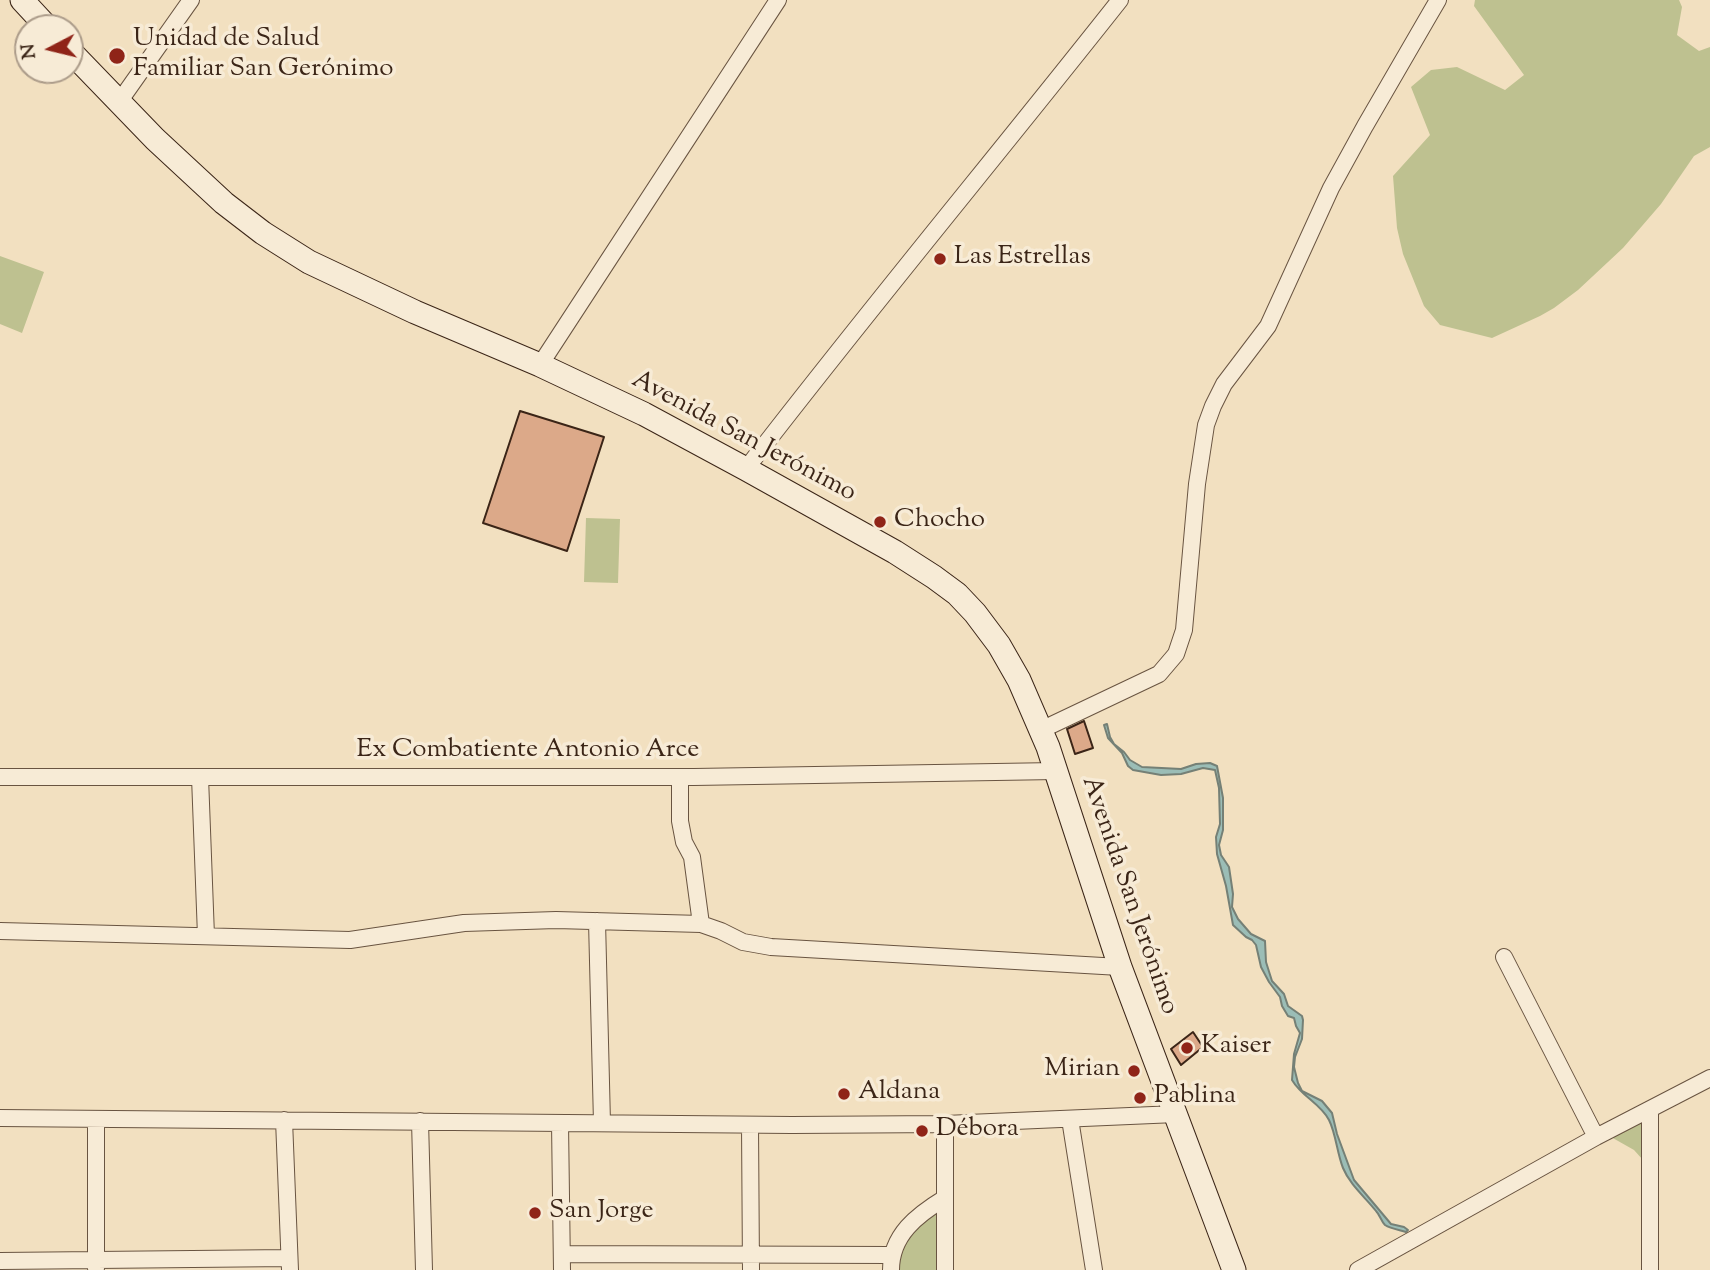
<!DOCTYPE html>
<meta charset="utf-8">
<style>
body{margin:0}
#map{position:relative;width:1710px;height:1270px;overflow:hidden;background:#f2e0c0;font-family:"Sorts Mill Goudy",serif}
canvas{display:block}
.north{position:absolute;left:14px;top:14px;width:70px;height:70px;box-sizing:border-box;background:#f7ebd6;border:2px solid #ac9c8a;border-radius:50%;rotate:263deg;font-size:19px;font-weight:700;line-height:28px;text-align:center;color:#3b2517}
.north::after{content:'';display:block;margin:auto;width:24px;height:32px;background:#8f2418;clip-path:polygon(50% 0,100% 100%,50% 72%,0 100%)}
</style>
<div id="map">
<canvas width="1710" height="1270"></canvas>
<div class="north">N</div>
</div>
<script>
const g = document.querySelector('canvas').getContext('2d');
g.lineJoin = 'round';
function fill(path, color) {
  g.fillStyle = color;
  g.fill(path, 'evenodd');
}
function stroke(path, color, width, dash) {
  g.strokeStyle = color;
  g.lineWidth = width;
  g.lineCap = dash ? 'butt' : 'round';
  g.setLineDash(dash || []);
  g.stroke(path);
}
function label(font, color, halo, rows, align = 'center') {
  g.font = font + ' "Sorts Mill Goudy",serif';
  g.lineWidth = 7;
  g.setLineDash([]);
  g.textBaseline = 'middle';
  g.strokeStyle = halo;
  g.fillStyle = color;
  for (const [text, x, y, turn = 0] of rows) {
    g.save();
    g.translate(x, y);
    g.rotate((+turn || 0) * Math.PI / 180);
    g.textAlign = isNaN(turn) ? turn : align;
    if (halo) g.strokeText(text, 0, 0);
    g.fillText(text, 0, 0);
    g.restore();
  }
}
fill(new Path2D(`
 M 1475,0 L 1679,0 L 1682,7 L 1677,35 L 1699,51 L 1710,47 L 1710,147 L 1694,156 L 1661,204 L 1623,248 L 1578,290 L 1554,308 L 1540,316 L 1492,338 L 1440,325 L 1424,306 L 1403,254 L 1397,228 L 1393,176 L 1430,135 L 1411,87 L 1431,70 L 1457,67 L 1505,90 L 1524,75 L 1474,6 Z
 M 0,256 L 44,272 L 22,333 L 0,324 Z
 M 586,518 L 620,519 L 618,583 L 584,582 Z
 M 1643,1121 L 1643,1160 L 1634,1150 L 1611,1137 Z
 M 936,1213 L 937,1216 L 936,1270 L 898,1270 C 898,1246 916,1225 936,1213 Z`), '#bec190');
const water = new Path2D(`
 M 1107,724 L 1110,737 L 1114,744 L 1124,752 L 1130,760 L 1142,767 L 1181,769 L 1196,764 L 1210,763 L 1217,766 L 1223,798 L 1223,830 L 1219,845 L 1221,855 L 1229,867 L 1233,894 L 1232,907 L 1238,919 L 1251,934 L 1265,941 L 1266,962 L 1272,981 L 1284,994 L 1288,1006 L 1302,1016 L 1303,1020 L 1302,1039 L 1295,1057 L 1294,1067 L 1298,1083 L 1302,1091 L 1322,1101 L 1332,1113 L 1337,1134 L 1354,1180 L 1391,1224 L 1404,1227 L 1408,1230 L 1406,1232 C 1400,1230 1391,1229 1385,1225 C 1381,1221 1380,1215 1376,1211 C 1365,1197 1350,1185 1343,1168 C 1337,1153 1336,1134 1329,1120 C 1320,1103 1302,1097 1292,1080 L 1294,1054 L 1300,1033 L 1296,1026 L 1294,1018 L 1288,1016 L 1282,1006 L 1280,997 L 1269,982 L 1261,967 L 1256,945 L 1252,940 L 1246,937 L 1233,925 L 1226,886 L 1217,854 L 1216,837 L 1220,824 L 1219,788 L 1215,770 L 1203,768 L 1181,774 L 1161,775 L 1133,770 L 1128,766 L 1122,753 L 1108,738 L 1104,725 Z`);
fill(water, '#9bbdb6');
stroke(water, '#758076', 2);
const building = new Path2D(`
 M 520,411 L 604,437 L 567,551 L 483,523 Z
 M 1084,721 L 1093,748 L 1075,754 L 1067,729 Z
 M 1193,1032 L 1203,1047 L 1181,1065 L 1171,1049 Z`);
fill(building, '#dca989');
stroke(building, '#3b2517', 2);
const street = new Path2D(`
 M 119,102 L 191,0
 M 540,365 L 778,0
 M 746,469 C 868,310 996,157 1120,0
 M 1041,730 L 1159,674 L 1176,654 L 1184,630 L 1197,484 L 1206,425 L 1213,406 L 1224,384 L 1268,326 L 1331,188 L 1365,126 L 1438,0
 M 0,777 L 694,777 L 1056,771
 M 200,777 L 206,936
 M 680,777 L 680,821 L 684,842 L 692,857 L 701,924
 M 597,921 L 602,1123
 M 0,931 L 350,940 L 464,923 L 556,920 L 701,924 L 721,931 L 743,942 L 771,947 L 1120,967
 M 1504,957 L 1596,1137
 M 1650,1111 L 1650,1270
 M 0,1118 L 792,1125 L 945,1124 L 1176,1114
 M 1070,1119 L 1094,1270
 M 284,1120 L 290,1270
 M 420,1121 L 424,1270
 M 560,1123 L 562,1270
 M 750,1125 L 751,1270
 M 562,1254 L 891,1255
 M 0,1261 L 289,1258
 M 96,1268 L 96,1119
 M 891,1270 C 891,1235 917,1215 945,1198
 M 945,1270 L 945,1124
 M 1358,1270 L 1596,1137 L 1710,1078`);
const secondary = new Path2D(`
 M 22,0 L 48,28
 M 70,51 L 155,139 L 224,203 L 263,233 L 309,262 L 415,312 L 540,365 L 644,414 L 746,469 L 895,552 L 934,577 L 957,594 L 975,613 L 999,645 L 1019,680 L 1048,747 L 1120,967 L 1234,1270`);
stroke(street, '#695441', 18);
stroke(secondary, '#3b2517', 25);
stroke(street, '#f7ebd6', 16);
stroke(secondary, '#f7ebd6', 23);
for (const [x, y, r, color] of [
 [117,56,9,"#8f2418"],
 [940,259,7,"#8f2418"],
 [880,522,7,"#8f2418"],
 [1187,1048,7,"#8f2418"],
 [1134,1071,7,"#8f2418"],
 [844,1094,7,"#8f2418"],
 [1140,1098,7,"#8f2418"],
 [922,1131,7,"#8f2418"],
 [535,1213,7,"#8f2418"]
]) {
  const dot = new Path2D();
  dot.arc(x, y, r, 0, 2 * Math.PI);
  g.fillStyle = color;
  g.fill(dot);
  stroke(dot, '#f7ebd6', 2.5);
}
label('26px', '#3b2517', '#f7ebd6', [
 ["Unidad de Salud",133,41],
 ["Familiar San Gerónimo",133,71],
 ["Las Estrellas",954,259],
 ["Chocho",894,522],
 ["Kaiser",1201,1048],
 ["Mirian",1120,1071,"right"],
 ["Aldana",858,1094],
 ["Pablina",1154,1098],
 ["Débora",936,1131],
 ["San Jorge",549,1213]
], 'left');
label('26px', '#3b2517', '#f7ebd6', [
 ["Avenida San Jerónimo",743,438,28],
 ["Ex Combatiente Antonio Arce",528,752],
 ["Avenida San Jerónimo",1128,896,71]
]);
</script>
